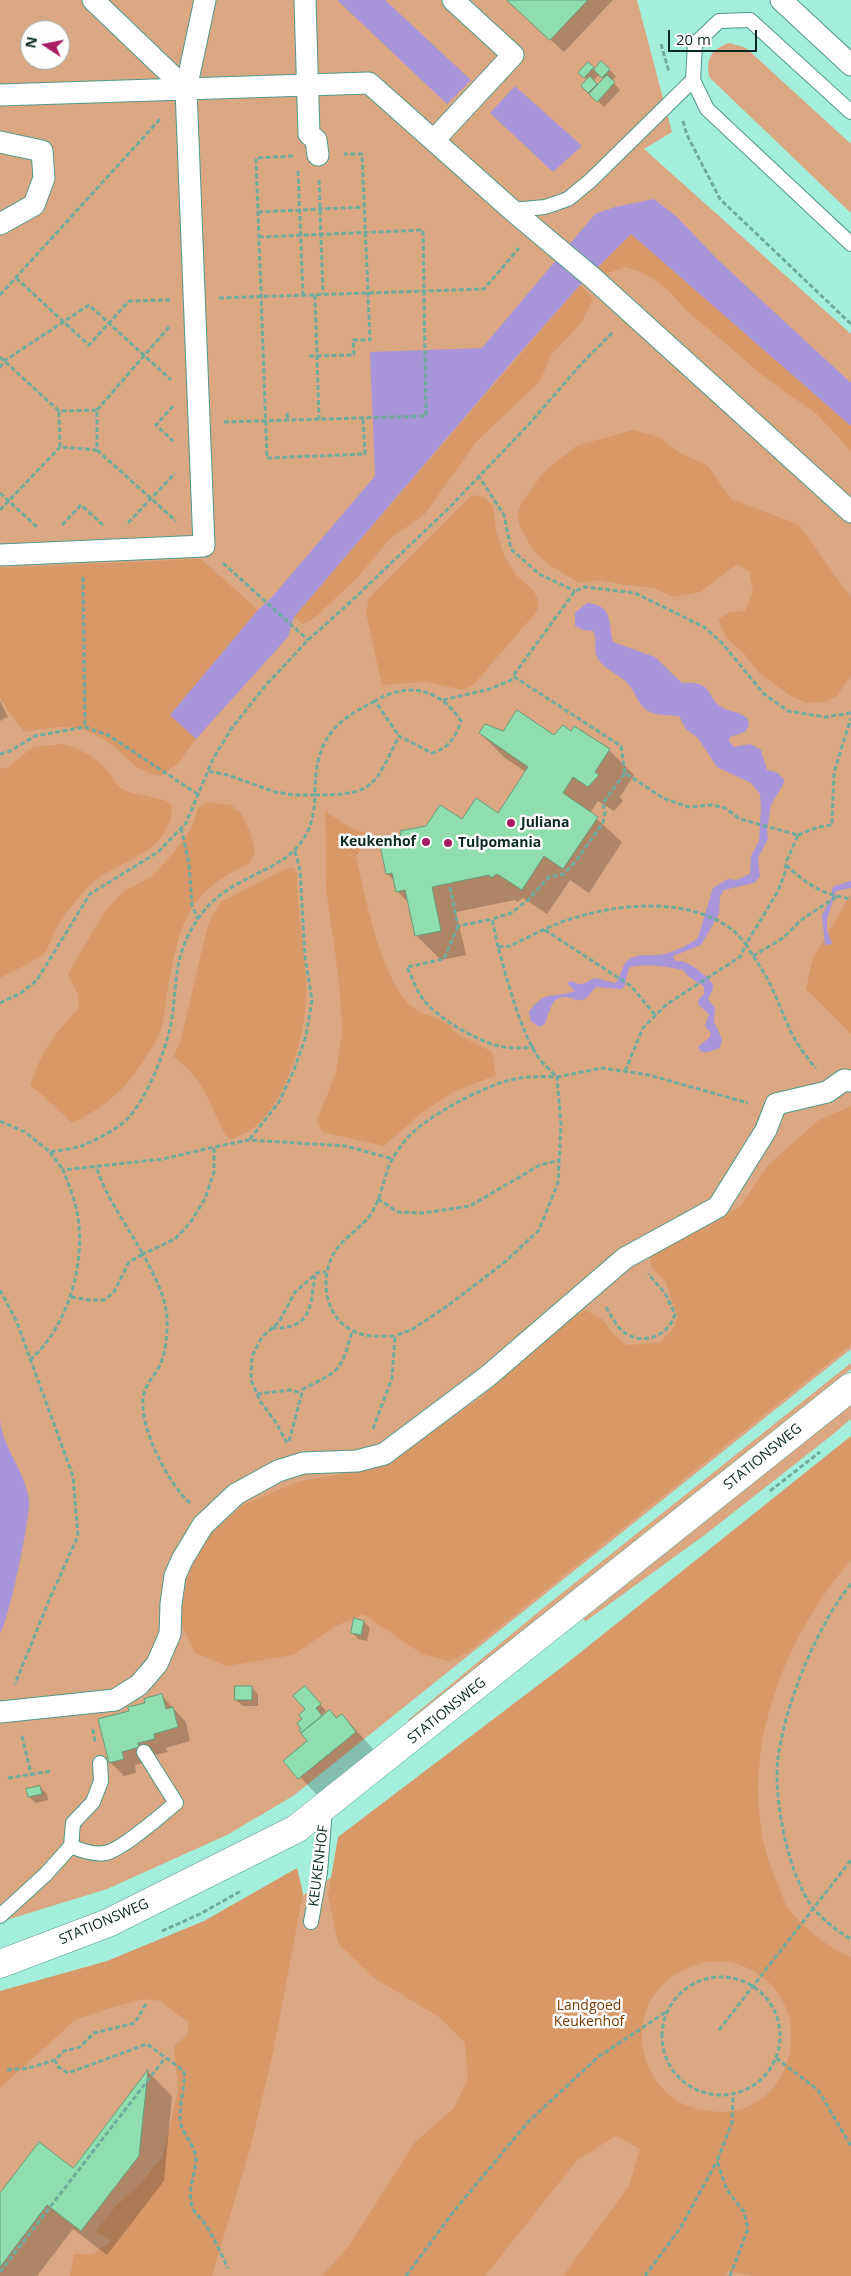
<!DOCTYPE html>
<style>
body{margin:0}
#map{position:relative;width:851px;height:2276px;overflow:hidden;background:#a4eedc;font-family:"Open Sans",sans-serif}
canvas{display:block}
.north{position:absolute;left:20px;top:20px;width:50px;height:50px;box-sizing:border-box;background:#fefefe;border:1px solid #9ca9a6;border-radius:50%;rotate:281deg;font-size:14px;font-weight:700;line-height:20px;text-align:center;color:#0a2923}
.north::after{content:'';display:block;margin:auto;width:18px;height:22px;background:#a81d62;clip-path:polygon(50% 0,100% 100%,50% 72%,0 100%)}
.scale{position:absolute;left:668px;top:30px;width:89px;height:22px;box-sizing:border-box;border:2px solid #0a2923;border-top:0;padding-left:6px;font-size:15px;line-height:18px;white-space:nowrap;color:#0a2923;-webkit-text-stroke:4px #fefefe;paint-order:stroke}
</style>
<div id="map">
<canvas width="851" height="2276"></canvas>
<div class="north">N</div>
<div class="scale">20 m</div>
</div>
<script>
const g = document.querySelector('canvas').getContext('2d');
g.lineJoin = 'round';
function fill(path, color) {
  g.fillStyle = color;
  g.fill(path, 'evenodd');
}
function stroke(path, color, width, dash) {
  g.strokeStyle = color;
  g.lineWidth = width;
  g.lineCap = dash ? 'butt' : 'round';
  g.setLineDash(dash || []);
  g.stroke(path);
}
function label(font, color, halo, rows, align = 'center') {
  g.font = font + ' "Open Sans",sans-serif';
  g.lineWidth = 5;
  g.setLineDash([]);
  g.textBaseline = 'middle';
  g.strokeStyle = halo;
  g.fillStyle = color;
  for (const [text, x, y, turn = 0] of rows) {
    g.save();
    g.translate(x, y);
    g.rotate((+turn || 0) * Math.PI / 180);
    g.textAlign = isNaN(turn) ? turn : align;
    if (halo) g.strokeText(text, 0, 0);
    g.fillText(text, 0, 0);
    g.restore();
  }
}
fill(new Path2D(`
 M 0,0 L 637,0 L 672,132 L 644,149 L 851,334 L 851,1349 L 293,1796 L 227,1835 L 107,1889 L 0,1922 ZM 30,30 L 60,30 L 60,60 L 30,60 Z
 M 730,43 L 746,48 L 851,144 L 851,213 L 710,78 C 704,60 713,47 730,43 Z
 M 851,1363 L 851,1369 L 410,1722 L 408,1720 L 542,1609 Z
 M 851,1405 L 851,1419 L 832,1435 L 706,1534 L 586,1621 L 583,1619 Z
 M 851,1455 L 851,2276 L 0,2276 L 0,2016 L 267,1918 L 381,1846 Z`), '#dba782');
fill(new Path2D(`
 M 631,234 L 851,426 L 851,451 L 817,414 L 767,379 L 686,310 L 667,289 L 642,272 L 625,267 L 606,274 L 597,268 Z
 M 580,285 L 593,299 L 581,323 L 551,355 L 540,381 L 476,442 L 425,514 L 391,538 L 357,578 L 313,619 L 303,624 L 294,617 Z
 M 633,430 L 658,437 L 680,453 L 708,466 L 731,499 L 799,525 L 851,598 L 851,675 L 836,697 L 824,702 L 807,703 L 792,697 L 758,672 L 743,652 L 726,638 L 718,620 L 729,612 L 745,611 L 753,591 L 749,571 L 737,564 L 700,592 L 673,597 L 654,588 L 625,585 L 600,580 L 579,583 L 548,564 L 533,550 L 520,527 L 517,515 L 522,502 L 544,472 L 576,446 Z
 M 472,495 L 484,497 L 493,506 L 496,531 L 504,555 L 517,576 L 533,590 L 539,601 L 537,611 L 475,683 L 464,690 L 425,682 L 382,685 L 366,613 L 369,598 Z
 M 201,559 L 258,610 L 170,715 L 196,739 L 179,762 L 161,776 C 132,770 133,761 113,746 C 80,721 62,726 24,732 L 0,699 L 0,568 Z
 M 64,744 C 82,750 94,756 107,770 C 111,775 115,784 121,788 C 136,798 162,795 172,805 C 171,856 119,858 90,885 C 77,898 64,915 55,931 C 52,938 49,949 43,954 C 31,964 14,970 0,978 L 0,769 L 8,767 L 33,747 Z
 M 208,802 L 231,805 L 241,813 L 250,832 L 255,851 L 250,863 C 184,893 179,928 167,994 C 165,1007 164,1023 159,1035 C 157,1042 151,1049 147,1055 C 126,1089 109,1105 72,1123 L 37,1090 L 30,1086 C 41,1052 55,1033 79,1008 L 78,995 L 68,974 L 105,911 L 124,891 L 150,878 L 173,854 L 191,829 L 198,808 Z
 M 325,811 L 351,828 L 368,834 L 366,842 L 356,856 C 365,897 379,967 405,1000 C 416,1015 435,1015 448,1024 C 451,1026 452,1030 455,1033 C 467,1040 480,1045 492,1052 L 496,1075 L 453,1092 L 421,1113 L 384,1146 L 322,1132 L 317,1120 L 336,1073 L 342,1032 L 339,981 L 326,889 Z
 M 294,868 L 297,874 C 297,910 304,945 306,981 C 309,1026 290,1095 256,1126 C 249,1132 240,1135 232,1139 L 226,1136 C 208,1102 206,1081 173,1056 L 180,1043 L 207,929 L 213,914 L 221,902 L 285,869 Z
 M 851,894 L 851,1034 L 806,989 L 813,958 Z
 M 851,1106 L 851,1345 L 468,1652 L 450,1661 L 422,1654 L 363,1614 L 334,1627 L 293,1655 L 227,1666 L 195,1653 L 180,1621 L 188,1573 L 206,1538 L 243,1505 L 300,1481 L 366,1470 L 414,1443 L 479,1399 L 562,1325 L 585,1310 L 602,1319 L 614,1335 L 627,1345 L 659,1343 L 673,1329 L 678,1317 L 665,1281 L 652,1268 L 650,1255 L 740,1207 L 768,1165 L 819,1120 Z
 M 851,1436 L 851,1560 C 776,1646 729,1779 779,1887 C 782,1894 784,1902 788,1908 C 799,1924 832,1951 851,1957 L 851,2276 L 754,2276 L 728,2271 L 724,2276 L 563,2276 L 629,2186 L 640,2149 L 616,2136 L 577,2160 L 485,2276 L 322,2276 L 348,2247 L 415,2142 L 454,2108 L 468,2078 L 465,2043 L 439,2017 L 374,1978 L 338,1943 L 328,1895 L 338,1837 L 566,1664 ZM 704,1962 C 712,1962 722,1961 730,1962 C 827,1985 800,2124 710,2111 C 691,2109 676,2103 663,2089 C 637,2061 634,2015 661,1986 C 673,1973 688,1968 704,1962 Z
 M 297,1868 L 303,1893 L 274,2048 L 251,2145 L 212,2276 L 70,2276 L 74,2254 L 93,2254 L 111,2241 L 96,2231 L 115,2207 L 141,2183 L 163,2156 L 178,2091 L 174,2046 L 187,2035 L 189,2023 L 160,2001 L 144,1999 L 110,2008 L 75,2020 L 0,2088 L 0,1991 L 107,1961 L 204,1921 Z`), '#d89868');
fill(new Path2D(`
 M 337,0 L 385,0 L 471,80 L 447,104 Z
 M 515,86 L 582,146 L 553,172 L 490,113 Z
 M 654,199 L 677,217 L 717,259 L 851,383 L 851,426 L 631,234 L 580,285 L 511,363 L 294,617 L 288,637 L 196,739 L 170,715 L 258,610 L 272,597 L 375,476 L 370,352 L 482,348 L 595,214 L 615,207 Z
 M 587,603 C 614,605 608,624 613,642 L 655,657 L 682,683 C 715,680 705,698 723,708 C 732,713 738,710 748,719 L 749,725 L 745,732 L 730,737 L 729,741 L 734,747 L 750,744 L 761,750 L 767,770 L 776,772 L 784,779 L 784,783 L 771,805 L 767,830 L 768,839 L 758,858 L 760,877 L 754,883 L 724,890 L 720,896 L 719,914 L 701,945 L 673,956 L 675,961 C 687,959 704,974 713,984 L 713,989 L 708,999 L 715,1008 L 714,1022 L 722,1039 L 720,1048 L 708,1052 L 701,1052 L 698,1047 L 710,1037 L 711,1033 L 705,1026 L 709,1014 L 699,1005 L 698,1000 L 704,994 L 704,987 L 688,976 L 683,970 C 665,966 647,964 629,967 L 625,985 L 622,989 L 596,987 C 591,991 589,998 582,1000 C 578,1001 575,999 571,998 C 552,993 550,1010 545,1024 L 539,1027 L 531,1021 L 529,1012 C 544,989 554,999 575,991 L 568,984 L 568,982 L 572,981 C 583,988 584,982 595,978 L 615,983 C 623,976 620,964 631,958 C 640,954 649,956 658,955 C 670,954 689,945 698,938 L 713,888 L 728,879 L 736,880 L 750,874 L 751,856 L 759,841 L 761,808 L 760,794 L 751,783 L 717,767 L 698,738 L 686,729 L 679,716 C 670,715 656,716 648,711 C 638,705 636,694 630,686 C 621,674 604,671 597,657 C 593,648 598,639 593,631 L 583,630 L 575,626 L 575,613 Z
 M 851,881 L 851,888 L 836,891 L 827,919 L 827,930 L 832,944 L 825,945 L 822,915 L 832,897 L 832,889 L 834,886 Z
 M 0,1419 C 2,1448 25,1470 29,1500 C 31,1515 8,1625 0,1633 Z`), '#a995da');
fill(new Path2D(`
 M 508,0 L 613,0 L 564,52 Z
 M 602,63 L 616,76 L 612,81 L 620,90 L 604,107 L 582,86 L 588,80 L 580,73 L 588,64 L 595,70 ZM 600,74 L 605,79 L 598,86 L 593,81 Z
 M 0,701 L 8,717 L 0,721 Z
 M 575,727 L 609,750 L 634,775 L 620,797 L 623,801 L 614,811 L 598,801 L 590,813 L 622,842 L 589,893 L 570,880 L 547,914 L 523,898 L 517,902 L 515,900 L 456,912 L 466,955 L 441,960 L 417,936 L 410,904 L 397,891 L 395,881 L 387,874 L 462,821 L 498,814 L 526,772 L 505,758 L 480,733 L 503,732 L 555,737 L 572,732 Z
 M 364,1622 L 370,1628 L 367,1641 L 358,1639 L 352,1632 Z
 M 252,1688 L 258,1694 L 258,1706 L 243,1706 L 236,1700 Z
 M 311,1694 L 326,1711 L 322,1715 L 323,1717 L 330,1711 L 337,1719 L 342,1715 L 388,1765 L 332,1811 L 285,1761 L 309,1741 L 301,1731 Z
 M 162,1696 L 186,1722 L 190,1741 L 166,1748 L 168,1752 L 151,1756 L 152,1761 L 135,1765 L 136,1773 L 124,1776 L 110,1762 L 131,1712 Z
 M 40,1787 L 47,1794 L 48,1800 L 36,1803 L 29,1797 Z
 M 148,2072 L 172,2096 L 164,2181 L 107,2255 L 73,2229 L 37,2276 L 0,2276 L 0,2195 L 73,2170 Z`), '#0003');
const building = new Path2D(`
 M 507,0 L 588,0 L 550,40 Z
 M 601,61 L 610,69 L 602,78 L 594,70 Z
 M 588,62 L 594,67 L 584,78 L 578,73 Z
 M 607,75 L 615,82 L 597,102 L 589,94 Z
 M 590,76 L 597,84 L 588,93 L 581,86 Z
 M 517,710 L 554,735 L 563,725 L 571,731 L 574,726 L 610,749 L 595,772 L 599,775 L 588,787 L 573,777 L 563,793 L 598,817 L 563,869 L 544,856 L 522,890 L 497,874 L 491,878 L 489,875 L 432,887 L 441,931 L 415,936 L 405,890 L 396,892 L 392,873 L 386,874 L 379,840 L 401,835 L 400,831 L 426,826 L 440,805 L 462,819 L 476,798 L 498,813 L 528,767 L 479,733 L 485,724 L 503,731 Z
 M 354,1618 L 364,1621 L 361,1635 L 351,1633 Z
 M 235,1686 L 252,1686 L 252,1700 L 235,1700 Z
 M 305,1686 L 321,1704 L 316,1708 L 322,1716 L 301,1733 L 299,1730 L 301,1729 L 297,1723 L 302,1719 L 299,1715 L 305,1709 L 293,1696 Z
 M 162,1694 L 166,1709 L 173,1707 L 178,1727 L 154,1734 L 155,1739 L 138,1743 L 139,1747 L 122,1752 L 124,1759 L 109,1763 L 98,1719 L 129,1711 L 128,1707 L 145,1703 L 144,1699 Z
 M 330,1710 L 336,1718 L 342,1714 L 356,1732 L 298,1779 L 283,1761 L 307,1741 L 301,1733 Z
 M 40,1786 L 42,1794 L 28,1797 L 26,1789 Z
 M 148,2070 L 139,2156 L 81,2231 L 47,2205 L 0,2267 L 0,2193 L 39,2142 L 73,2168 Z`);
fill(building, '#90ddae');
stroke(building, '#669e7d', 1);
const service = new Path2D(`
 M 851,112 L 750,20 L 719,21 L 695,44 L 693,80 L 707,109 L 851,244
 M 512,210 L 545,207 L 568,199 L 590,181 L 693,80
 M 71,1846 C 82,1851 93,1855 105,1853 C 121,1851 162,1814 176,1803 L 144,1752
 M 0,1916 L 46,1874 L 71,1846 L 73,1823 L 93,1802 L 101,1781 L 100,1763
 M 311,1922 L 320,1872 L 325,1809`);
const pedestrian = new Path2D(`
 M 93,0 L 186,89
 M 305,0 L 309,134 L 316,140 L 318,155
 M 781,0 L 851,65
 M 0,95 L 369,83 L 512,210 L 593,278 L 851,512
 M 434,140 L 513,55 L 453,0
 M 0,142 L 42,151 L 44,178 L 34,205 L 0,224
 M 0,555 L 204,546 L 186,89 L 205,0
 M 0,1712 L 115,1700 L 139,1685 L 157,1664 L 170,1634 L 171,1604 L 175,1576 L 182,1560 L 203,1525 L 236,1494 L 278,1471 L 303,1463 L 357,1461 L 384,1454 L 488,1376 L 625,1258 L 718,1207 L 766,1130 L 776,1104 L 827,1092 L 844,1080 L 851,1081`);
const secondary = new Path2D(`
 M 0,1964 L 108,1923 L 296,1829 L 851,1387`);
stroke(service, '#519989', 16);
stroke(pedestrian, '#519989', 23);
stroke(secondary, '#519989', 29);
stroke(new Path2D(`
 M 661,44 L 669,72
 M 683,121 L 687,135 L 720,199 L 851,324
 M 293,156 L 256,158 L 267,458 L 365,454 L 363,417
 M 298,171 L 303,295
 M 319,180 L 323,294
 M 258,212 L 364,207
 M 16,278 L 89,345 L 129,301 L 170,300
 M 0,295 L 161,118
 M 315,295 L 319,419
 M 219,298 L 484,289 L 519,248
 M 309,356 L 354,355 L 353,340 L 370,340 L 362,154 L 344,154
 M 0,357 L 59,411 L 97,410 L 97,450 L 60,447 L 59,411
 M 0,368 L 4,361 L 89,305 L 171,380
 M 173,406 L 156,425 L 173,441
 M 97,410 L 169,327
 M 287,413 L 288,420
 M 224,422 L 426,416 L 423,230 L 259,237
 M 97,450 L 176,521
 M 478,475 L 504,515 L 511,549 L 539,574 L 575,591
 M 0,493 L 38,528
 M 0,510 L 60,447
 M 128,523 L 175,473
 M 62,525 L 81,505 L 103,525
 M 223,563 L 308,640
 M 83,577 L 85,727
 M 443,700 L 490,689 L 516,678
 M 375,701 C 330,723 315,743 315,795 C 375,795 374,786 399,736 L 432,753 C 448,749 456,737 461,721 C 440,689 409,681 375,701 L 399,736
 M 0,754 L 10,751 L 35,736 L 85,727 L 108,735 L 199,795
 M 625,773 L 621,746 L 513,676 L 575,591 L 585,587 L 635,593 L 704,627 L 722,643 L 764,694 L 788,711 L 825,717 L 851,713
 M 181,828 L 189,863 L 192,906 L 198,919
 M 798,835 L 818,827 L 832,825 L 834,772 L 851,718
 M 786,865 C 808,885 821,894 851,899
 M 450,887 L 458,926 L 492,919
 M 458,926 L 444,959 L 407,967 C 412,977 416,990 423,999 C 436,1017 474,1039 495,1045 C 508,1049 520,1048 534,1047
 M 545,930 L 631,986 L 656,1016
 M 498,947 L 492,919 L 511,913 L 528,900 L 549,877 L 564,874 L 575,862 L 603,823 L 605,812 L 603,803 L 625,773 L 663,798 L 688,807 L 712,805 L 725,808 L 740,819 L 798,835 L 787,860 L 784,876 L 777,893 L 746,944 C 754,958 763,970 770,984 C 786,1017 790,1040 816,1068
 M 753,956 L 783,938 L 801,920 L 836,897
 M 0,1003 L 21,993 L 37,980 L 90,894 L 158,852 L 186,823 L 213,759 L 231,729 L 266,685 L 308,640 L 345,607 L 449,508 L 531,422 L 582,363 L 614,331
 M 625,1071 L 643,1028 L 667,1004 L 740,957 L 746,944 C 741,939 736,932 730,928 C 687,898 624,903 577,917 C 554,923 531,936 510,946 L 498,947 C 507,979 520,1030 538,1057 C 543,1064 551,1071 557,1077 L 602,1068 L 649,1075 L 748,1103
 M 0,1121 L 25,1132 L 50,1152 C 61,1150 74,1149 84,1145 C 98,1139 118,1129 129,1117 C 148,1096 165,1052 171,1024 C 178,981 172,955 200,916 C 239,861 313,879 315,795 L 295,795 L 275,792 L 228,775 L 207,771
 M 250,1139 L 279,1102 L 294,1070 L 306,1036 L 312,1000 L 305,957 L 300,870 L 295,851
 M 50,1152 L 63,1170
 M 378,1199 L 398,1212 L 424,1213 L 470,1206 L 540,1165 L 560,1160
 M 0,1290 L 16,1320 L 73,1476 L 78,1536 L 50,1598 L 15,1684
 M 71,1297 L 89,1300 L 104,1300 L 114,1292 L 129,1262 L 143,1254 C 127,1225 106,1198 96,1166
 M 606,1307 C 611,1315 617,1328 625,1333 C 645,1346 669,1335 675,1314 L 665,1293 L 648,1274
 M 272,1328 C 311,1329 310,1309 315,1276
 M 30,1360 C 70,1325 89,1255 75,1203 C 72,1192 67,1181 63,1170 L 163,1159 L 214,1147
 M 257,1394 L 290,1390 L 302,1393
 M 373,1429 L 392,1378 L 395,1336 C 385,1336 374,1337 365,1335 C 327,1327 317,1283 334,1253 C 343,1238 361,1228 371,1214 C 380,1200 383,1183 388,1168 C 392,1159 398,1149 404,1142 C 419,1120 485,1085 511,1080 C 527,1076 541,1076 557,1077 L 561,1125 L 558,1183 L 539,1230 L 505,1262 L 446,1307 L 413,1329 L 395,1336
 M 289,1441 L 303,1389 C 341,1370 341,1371 352,1331
 M 287,1443 L 275,1421 L 260,1401 L 251,1380 L 252,1356 L 262,1337 L 279,1322 L 295,1292 L 317,1273 L 326,1272
 M 770,1491 L 820,1452
 M 190,1503 C 168,1484 136,1422 144,1393 C 147,1383 154,1376 159,1367 C 165,1356 166,1342 167,1330 C 169,1301 156,1279 143,1254 L 175,1239 L 190,1223 L 205,1199 L 214,1172 L 214,1147 L 249,1140 L 346,1146 L 393,1159
 M 851,1584 C 817,1625 785,1705 778,1758 C 773,1799 788,1874 813,1908 C 822,1919 838,1932 851,1939
 M 93,1729 L 95,1742
 M 22,1736 L 31,1774
 M 8,1778 L 52,1771
 M 162,1931 L 200,1914 L 241,1891
 M662 2036a59 59 0 1 1 118 0a59 59 0 1 1-118 0Z
 M 146,2004 L 135,2023 L 94,2033 L 80,2047 L 64,2051 L 55,2060 L 57,2066 L 68,2073 L 147,2044 L 184,2071 C 186,2089 176,2111 182,2128 C 187,2139 196,2147 196,2160 C 195,2177 186,2191 193,2209 C 196,2215 203,2220 207,2227 C 215,2240 221,2254 228,2268
 M 719,2030 L 851,1860
 M 776,2058 L 818,2090 L 851,2146
 M 7,2070 L 29,2068 L 55,2060
 M 0,2272 L 165,2058
 M 406,2276 L 454,2211 L 528,2122 L 598,2057 L 666,2012
 M 645,2276 L 681,2227 L 717,2161
 M 730,2276 L 748,2229 L 744,2212 L 727,2190 L 717,2161 L 732,2123 L 733,2094`), '#70ac9e', 3, [5, 2.5]);
stroke(service, '#fff', 14);
stroke(pedestrian, '#fff', 21);
stroke(secondary, '#fff', 28);
for (const [x, y, r, color] of [
 [511,823,5,"#a81d62"],
 [426,842,5,"#a81d62"],
 [448,843,5,"#a81d62"]
]) {
  const dot = new Path2D();
  dot.arc(x, y, r, 0, 2 * Math.PI);
  g.fillStyle = color;
  g.fill(dot);
  stroke(dot, '#fefefe', 2);
}
label('bold 14px', '#0a2923', '#fefefe', [
 ["Juliana",521,823],
 ["Keukenhof",416,842,"right"],
 ["Tulpomania",458,843]
], 'left');
label('14px', '#0a2923', '#fefefe', [
 ["STATIONSWEG",763,1457,-39],
 ["STATIONSWEG",447,1711,-39],
 ["KEUKENHOF",319,1866,-83],
 ["STATIONSWEG",104,1922,-23]
]);
label('14px', '#773c00', '#fefefe', [
 ["Landgoed",589,2006],
 ["Keukenhof",589,2022]
]);
</script>
